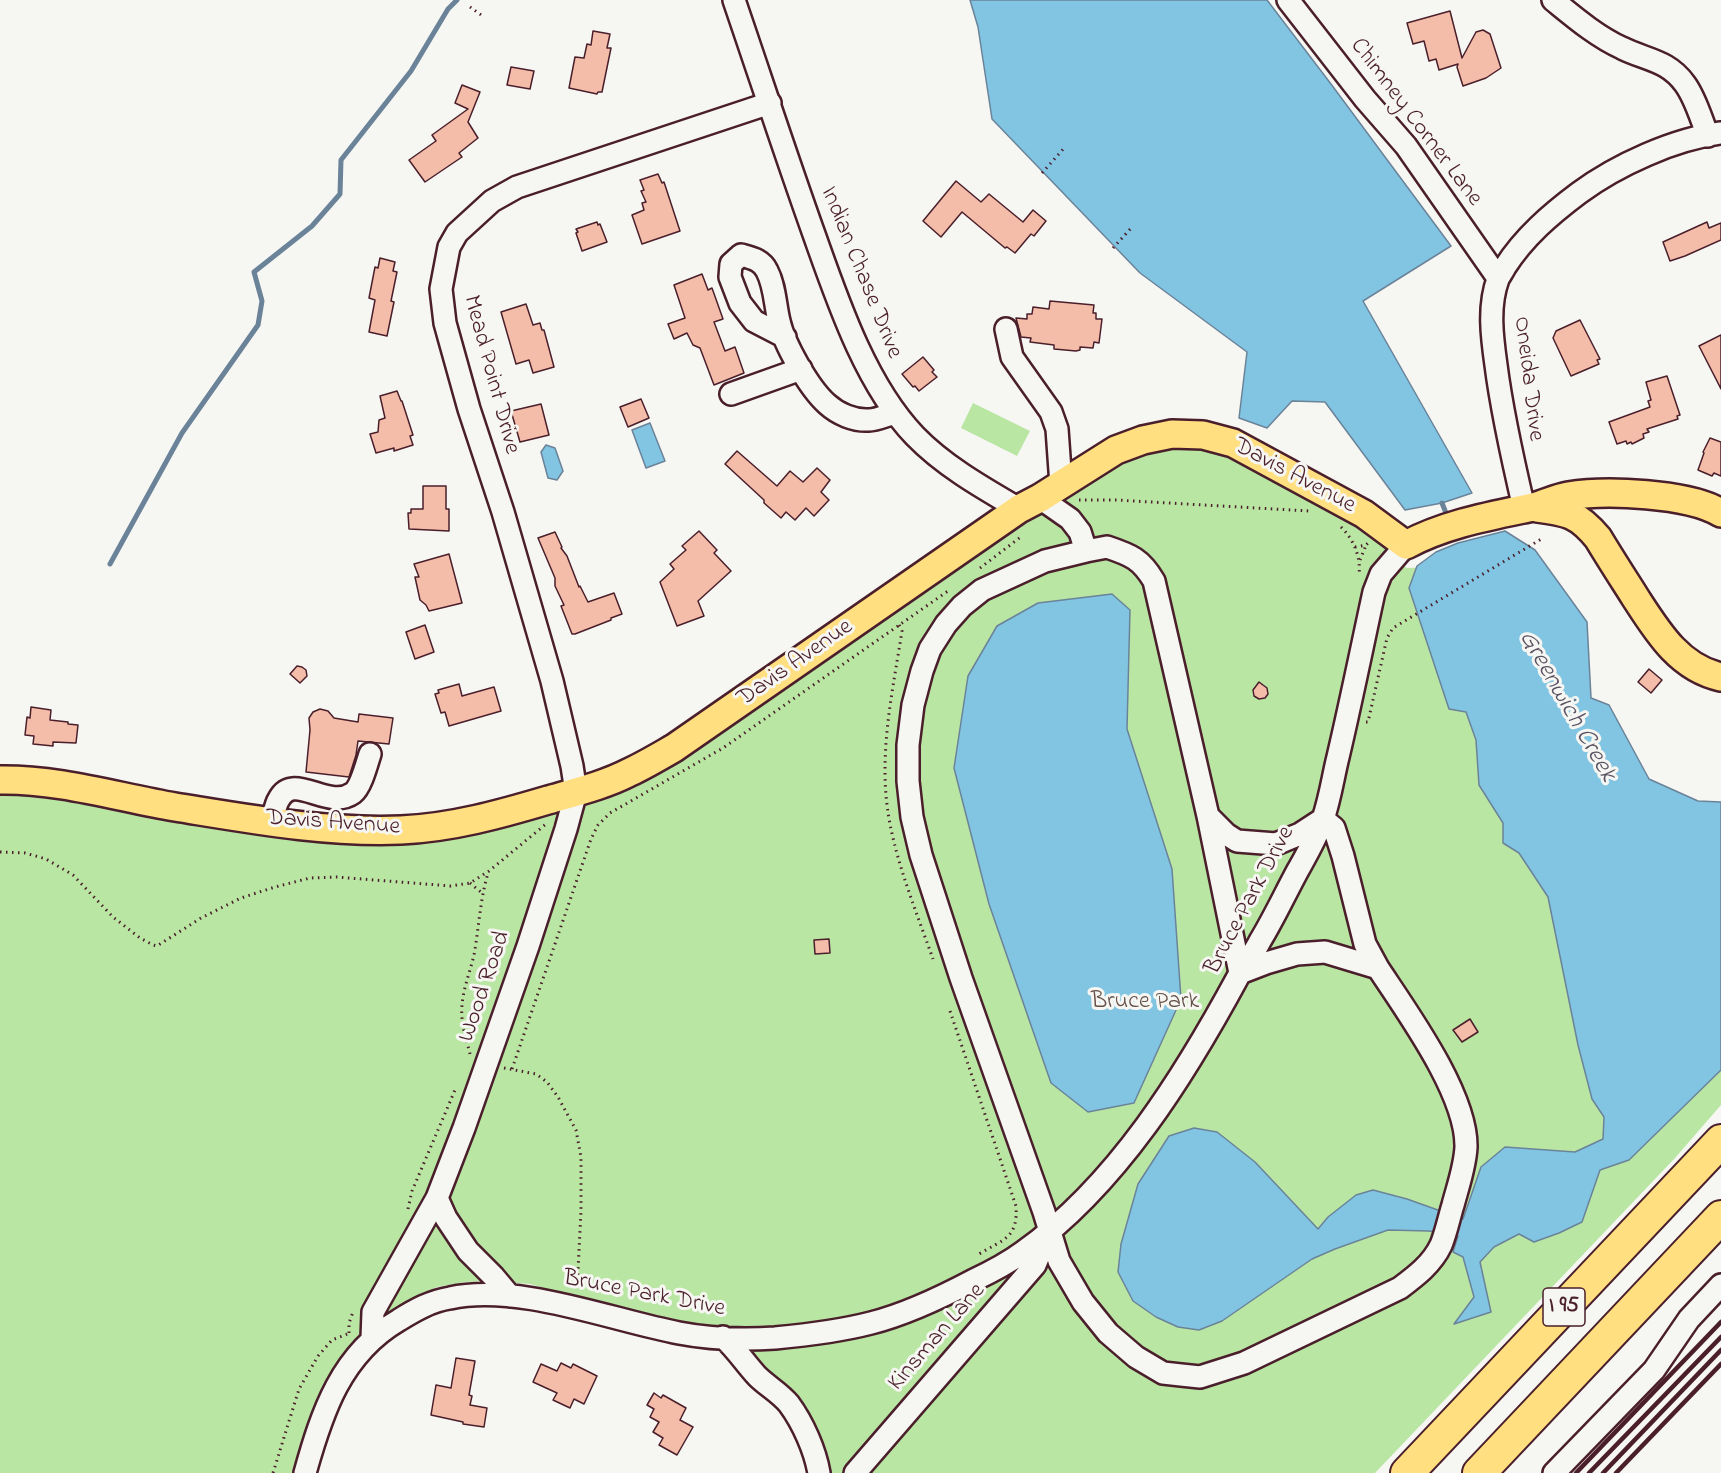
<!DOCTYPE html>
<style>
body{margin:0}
canvas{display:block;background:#f6f6f2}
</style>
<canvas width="1721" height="1473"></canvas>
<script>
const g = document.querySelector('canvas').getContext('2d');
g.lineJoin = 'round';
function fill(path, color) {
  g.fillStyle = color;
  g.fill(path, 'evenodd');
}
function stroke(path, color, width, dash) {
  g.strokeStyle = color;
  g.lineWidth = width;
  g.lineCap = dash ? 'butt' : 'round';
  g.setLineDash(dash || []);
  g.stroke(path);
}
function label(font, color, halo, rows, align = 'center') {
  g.font = font + ' "Indie Flower",sans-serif';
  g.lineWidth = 6;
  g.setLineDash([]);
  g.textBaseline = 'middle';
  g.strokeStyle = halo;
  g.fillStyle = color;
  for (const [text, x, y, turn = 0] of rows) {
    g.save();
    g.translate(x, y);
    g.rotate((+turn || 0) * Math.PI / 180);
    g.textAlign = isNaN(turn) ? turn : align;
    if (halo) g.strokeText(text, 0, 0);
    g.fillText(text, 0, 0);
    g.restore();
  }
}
fill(new Path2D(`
 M 973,403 L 1030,431 L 1017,456 L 961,428 Z
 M 1155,445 L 1223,449 L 1363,524 L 1401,564 L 1407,568 L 1434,567 L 1721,1050 L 1721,1105 L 1675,1158 L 1375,1473 L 826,1473 L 746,1352 L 660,1321 L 530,1284 L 486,1281 L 466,1282 L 437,1287 L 409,1300 L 384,1316 L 344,1354 L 325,1388 L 296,1473 L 0,1473 L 0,790 L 323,838 L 600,791 L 1016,524 L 1081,489 L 1105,469 Z`), '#bae6a4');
const water = new Path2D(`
 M 970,0 L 1267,0 L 1331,84 L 1451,246 L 1363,301 L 1472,493 L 1442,503 L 1405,510 L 1325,402 L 1292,401 L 1267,428 L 1239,418 L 1247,352 L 1140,273 L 992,119 L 978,27 Z
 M 650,423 L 665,461 L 646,468 L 632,430 Z
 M 546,445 L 555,448 L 563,471 L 557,480 L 548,478 L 541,452 Z
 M 1505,531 L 1535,550 L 1587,622 L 1591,698 L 1609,705 L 1649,779 L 1698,801 L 1721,802 L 1721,1070 L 1629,1160 L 1600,1170 L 1582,1222 L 1559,1233 L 1534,1242 L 1519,1234 L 1494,1247 L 1480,1262 L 1491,1312 L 1454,1324 L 1474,1297 L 1463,1257 L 1453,1252 L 1458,1236 L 1429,1231 L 1388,1230 L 1335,1249 L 1312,1259 L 1222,1321 L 1199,1330 L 1178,1327 L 1156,1317 L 1133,1301 L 1118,1272 L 1121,1244 L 1138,1184 L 1169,1136 L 1194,1128 L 1217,1132 L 1255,1162 L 1318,1229 L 1328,1217 L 1356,1195 L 1373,1190 L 1407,1199 L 1463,1219 L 1481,1167 L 1505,1147 L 1575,1152 L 1603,1139 L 1604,1117 L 1592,1099 L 1578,1045 L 1548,897 L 1519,853 L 1503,843 L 1503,823 L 1479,785 L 1476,740 L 1466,712 L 1449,709 L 1409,588 L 1417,566 L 1436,552 L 1458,543 Z
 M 1112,594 L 1130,610 L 1127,729 L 1172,869 L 1181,999 L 1134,1103 L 1088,1112 L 1051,1083 L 989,904 L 954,768 L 968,676 L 997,626 L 1038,603 Z`);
fill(water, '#81c5e2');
stroke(water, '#6b8399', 1.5);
stroke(new Path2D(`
 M 1442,503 L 1448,518
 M 110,564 L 182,433 L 258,325 L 262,301 L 254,272 L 312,226 L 340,194 L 341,160 L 411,71 L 448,9 L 457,0`), '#6b8399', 5);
const building = new Path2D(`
 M 1450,11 L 1462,58 L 1476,32 L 1483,30 L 1490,34 L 1501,68 L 1486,78 L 1463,86 L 1457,67 L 1458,64 L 1439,70 L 1436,59 L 1429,61 L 1424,41 L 1413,44 L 1407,23 Z
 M 593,31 L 610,34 L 607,48 L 611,48 L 602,92 L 598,92 L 597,94 L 569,88 L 575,57 L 584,58 L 587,44 L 591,45 Z
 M 511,67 L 534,71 L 530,89 L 507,85 Z
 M 462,85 L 480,92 L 468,122 L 478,138 L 459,153 L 462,157 L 425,182 L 409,160 L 436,141 L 432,135 L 468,109 L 455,103 Z
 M 658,174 L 662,183 L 664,182 L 680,231 L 642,244 L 632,215 L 644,210 L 642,203 L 646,202 L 641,191 L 644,190 L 640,180 Z
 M 956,181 L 981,202 L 989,194 L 1023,222 L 1033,210 L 1046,221 L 1034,236 L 1031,234 L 1015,253 L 1007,247 L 1005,248 L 962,212 L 941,237 L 923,221 Z
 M 597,222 L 598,225 L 600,224 L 607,242 L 582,251 L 576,233 L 578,232 L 576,229 Z
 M 1707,222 L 1709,228 L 1721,223 L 1721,240 L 1685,256 L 1670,261 L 1663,242 Z
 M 380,258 L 395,262 L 393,271 L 397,272 L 391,301 L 394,302 L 387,336 L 369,332 L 375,300 L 369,298 L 375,267 L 378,268 Z
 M 702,274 L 708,290 L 712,288 L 723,319 L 714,322 L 725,351 L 735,347 L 744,373 L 714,385 L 700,348 L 693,345 L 687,333 L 674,339 L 668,324 L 685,318 L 674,285 Z
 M 1050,301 L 1094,305 L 1093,313 L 1096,313 L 1096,319 L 1102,319 L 1099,343 L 1094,342 L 1093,348 L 1080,347 L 1080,350 L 1076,351 L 1054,349 L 1054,345 L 1030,342 L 1031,338 L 1021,337 L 1016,318 L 1027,319 L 1027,314 L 1032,314 L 1033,307 L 1049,309 Z
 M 526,304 L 533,325 L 540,323 L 542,330 L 544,330 L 554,367 L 533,373 L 529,360 L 516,364 L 501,312 Z
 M 1580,320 L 1600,359 L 1597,360 L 1599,364 L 1571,376 L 1553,338 L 1556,331 Z
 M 1721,335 L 1721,389 L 1699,346 Z
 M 923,357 L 934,370 L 932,372 L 937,377 L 919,391 L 915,386 L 913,387 L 902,374 Z
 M 1667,376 L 1680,415 L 1677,416 L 1678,419 L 1647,429 L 1649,432 L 1643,434 L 1644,438 L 1632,444 L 1631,442 L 1627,444 L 1626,441 L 1617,444 L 1609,422 L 1650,407 L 1648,401 L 1651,400 L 1646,382 Z
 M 397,391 L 401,401 L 402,401 L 413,435 L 410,436 L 413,445 L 394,451 L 394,448 L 376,453 L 370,434 L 378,432 L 379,420 L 385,418 L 380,396 Z
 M 641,399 L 649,418 L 628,427 L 620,407 Z
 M 541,404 L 549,435 L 520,442 L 511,411 Z
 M 1710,438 L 1721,442 L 1721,476 L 1714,473 L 1712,476 L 1698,470 L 1704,453 L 1703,452 Z
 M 737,451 L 777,486 L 790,471 L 803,482 L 817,468 L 830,480 L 821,492 L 829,500 L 814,516 L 806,508 L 795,520 L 786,512 L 781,518 L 764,503 L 764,500 L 725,464 Z
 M 423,486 L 446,486 L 446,509 L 449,509 L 449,531 L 409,529 L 408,513 L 411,513 L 411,509 L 423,509 Z
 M 699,531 L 717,550 L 714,553 L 731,571 L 698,601 L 704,616 L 677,626 L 660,582 L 674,569 L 670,564 L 686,550 L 682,546 Z
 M 555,532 L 562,547 L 561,548 L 567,556 L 579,587 L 580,586 L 588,602 L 614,593 L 622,614 L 611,618 L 611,620 L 575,634 L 572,634 L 561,606 L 564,605 L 555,586 L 555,578 L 538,538 Z
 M 449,554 L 462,603 L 429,611 L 426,605 L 420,600 L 415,577 L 419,577 L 414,564 Z
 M 425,625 L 434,652 L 415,659 L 406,632 Z
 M 297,666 L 302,667 L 306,670 L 307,676 L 300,683 L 290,674 Z
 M 1649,669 L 1662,680 L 1651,693 L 1638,682 Z
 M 1259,682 L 1267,688 L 1268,694 L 1265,698 L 1259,699 L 1254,696 L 1253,690 Z
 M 459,684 L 462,696 L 494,687 L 501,711 L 449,726 L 445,712 L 441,713 L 435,694 L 439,693 L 438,690 Z
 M 31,707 L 51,710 L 50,720 L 68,722 L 68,724 L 78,725 L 76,743 L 53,742 L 53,746 L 33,744 L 34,736 L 25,735 L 27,717 L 30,718 Z
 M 320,709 L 328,711 L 334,718 L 358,722 L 359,714 L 393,718 L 389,744 L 358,741 L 356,755 L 349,777 L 306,772 L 310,730 L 309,718 L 313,712 Z
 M 829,939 L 830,953 L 815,954 L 814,940 Z
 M 1470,1019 L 1478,1032 L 1462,1042 L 1453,1030 Z
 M 456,1358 L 475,1361 L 469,1395 L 472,1396 L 470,1405 L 487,1408 L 484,1427 L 463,1424 L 463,1422 L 431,1415 L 436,1385 L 451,1388 Z
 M 561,1363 L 571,1368 L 573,1364 L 597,1376 L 584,1404 L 574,1399 L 570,1408 L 553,1400 L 557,1393 L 533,1382 L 541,1364 L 557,1371 Z
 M 654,1393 L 661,1398 L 663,1395 L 686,1408 L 680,1420 L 693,1427 L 677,1455 L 659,1445 L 663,1438 L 653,1432 L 659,1422 L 650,1417 L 654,1409 L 647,1405 Z`);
fill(building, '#f4bda9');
stroke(building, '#4a1f2b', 1.5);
const minor = new Path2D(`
 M 734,0 C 761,79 787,159 815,237 C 838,302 866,385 915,436 C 944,466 983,488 1019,509
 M 1288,0 L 1365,99 L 1406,146 L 1498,278
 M 1553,0 C 1574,17 1596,36 1622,48 C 1646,60 1668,60 1685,84 C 1696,99 1701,119 1708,136
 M 1006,329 L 1012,357 L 1051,412 L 1057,429 L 1061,485
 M 785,337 L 754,321 L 740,303 L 730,277 L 731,264 L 741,255 C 752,258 762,260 767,271 C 775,286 775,305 779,321 C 784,344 809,388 827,404 C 838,414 854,421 869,420 C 877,420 887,415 895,413
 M 731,394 L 801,369
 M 1040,498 L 1070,519 L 1080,532 L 1086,551
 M 1524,508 C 1513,461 1502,413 1496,365 C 1492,337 1488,306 1498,279 C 1500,275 1503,271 1505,267 C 1524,237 1551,214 1579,193 C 1617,165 1674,139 1721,133
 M 1107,547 C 1131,555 1141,559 1154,581 L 1208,816 L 1240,973 L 1266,963 L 1297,954 L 1325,952 L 1378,968 C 1407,1012 1467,1094 1466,1147 C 1465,1167 1458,1186 1453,1205 C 1449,1218 1446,1233 1441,1245 C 1432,1264 1416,1276 1400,1288 L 1244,1363 L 1200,1377 L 1181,1375 L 1163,1373 L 1136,1357 L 1108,1333 L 1083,1302 L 1059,1261 L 1044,1212 L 961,978 L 921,855 L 912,817 L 908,781 L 908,745 L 913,705 L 922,671 L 930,649 L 946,624 L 962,606 L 982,590 L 1045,561 L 1086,551 Z
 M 1208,816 L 1226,834 L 1237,841 L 1276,844 L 1300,834 L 1323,819 L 1334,828 L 1343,856 L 1365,944 L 1378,968
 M 272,822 C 274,814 275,805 279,799 C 294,771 328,811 353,793 C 361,787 367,763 370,754
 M 437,1198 L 446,1218 L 468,1251 L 494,1277 L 510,1296
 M 723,1337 C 737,1350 745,1363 757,1376 C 767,1386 780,1393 789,1404 C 803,1423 815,1450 819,1473
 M 372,1338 L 373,1312 L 437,1198 L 464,1128 L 528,946 L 566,829 L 576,792 L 572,766 L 552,681 L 503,512 L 469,409 L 445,323 L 441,289 L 449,247 L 457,233 L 492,201 L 517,187 L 770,103
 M 305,1473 C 322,1412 341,1354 399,1320 C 415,1310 431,1301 450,1298 C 518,1283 611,1320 679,1333 C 710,1339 743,1340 775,1338 C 807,1335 840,1331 871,1323 C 907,1314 942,1297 974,1280 C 991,1272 1008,1263 1023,1252 C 1117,1185 1185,1075 1239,975 C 1246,964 1254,953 1260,941 C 1274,918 1285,894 1298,870 C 1307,854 1317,837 1323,819 C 1330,799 1333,777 1338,757 C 1351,702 1362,647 1374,592 L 1381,574 L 1406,545
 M 855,1473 L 1035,1265 L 1048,1234
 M 1554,1473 L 1654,1370 L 1689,1319 L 1721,1285`);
const major = new Path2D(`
 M 1537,508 C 1568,512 1578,514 1598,538 C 1610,558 1623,578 1635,597 C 1657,631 1679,668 1721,677
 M 0,780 C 59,779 117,797 175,807 C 250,819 325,833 401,830 C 451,828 501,814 548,800 C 576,792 605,785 630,772 C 645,765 660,756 674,748 L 1019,509 L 1040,498 L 1116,450 L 1143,440 L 1172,434 L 1203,435 L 1233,443 L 1364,514 L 1406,545 C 1445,524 1490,516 1533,507 C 1545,504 1556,498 1568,496 C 1606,490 1688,493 1721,513`);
const highway = new Path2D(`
 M 1407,1473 L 1721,1141
 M 1479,1473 L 1721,1217`);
stroke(minor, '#4a1f2b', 26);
stroke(major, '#4a1f2b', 32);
stroke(highway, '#4a1f2b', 36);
stroke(new Path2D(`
 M 470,7 L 484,17
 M 1042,173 L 1065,147
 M 1113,248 L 1133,226
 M 1079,500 L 1116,500 L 1309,511
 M 1341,527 C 1354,540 1361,557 1359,575
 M 1355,547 L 1366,545 L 1368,543
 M 1360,560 L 1366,545
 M 980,568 L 1022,536
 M 899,625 L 902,631 C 893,689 880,746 887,805 C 893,855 916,911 933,959
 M 1366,722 L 1368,722 L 1387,638 L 1393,628 L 1543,538
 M 0,852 L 25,853 L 46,859 L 73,875 L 113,917 L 140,938 L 153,945 L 157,946 L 201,918 L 241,898 L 275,887 L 310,878 L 336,877 L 451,886 L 470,883 L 489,871 L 546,824
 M 470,883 L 482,893
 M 950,1011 L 1016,1206 C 1018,1238 1004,1239 979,1254
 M 470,1054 C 467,1042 463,1030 462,1018 C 460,996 469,976 474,955 C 479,927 480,900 488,873
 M 504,1068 L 536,1074 L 547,1082 L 558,1097 L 576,1130 L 581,1157 L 581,1211 L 577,1290
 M 512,1069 L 591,839 L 598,825 L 610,813 L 723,748 L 948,591
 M 408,1209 L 412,1191 L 455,1090
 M 349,1333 L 349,1323 L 353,1312
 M 273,1473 L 299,1389 L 318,1356 L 332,1340 L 350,1333`), '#4a1f2b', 3, [1.5, 4.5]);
stroke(minor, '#f6f6f2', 21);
stroke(major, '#ffdf80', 27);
stroke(highway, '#ffdf80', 32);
stroke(new Path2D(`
 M 1576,1473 L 1721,1322
 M 1589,1473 L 1721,1337
 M 1603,1473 L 1721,1350
 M 1616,1473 L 1721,1364`), '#4a1f2b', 4.5);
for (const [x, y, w] of [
 [1564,1307,42]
]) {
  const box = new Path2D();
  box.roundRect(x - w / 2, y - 19, w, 38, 4.5);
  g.fillStyle = '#f6f6f2';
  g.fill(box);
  stroke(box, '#4a1f2b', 1.5);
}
label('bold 22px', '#4a1f2b', null, [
 ["I 95",1564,1307]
]);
label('24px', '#4a1f2b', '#f6f6f2', [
 ["Chimney Corner Lane",1415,123,53],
 ["Indian Chase Drive",860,273,68],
 ["Mead Point Drive",490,375,75],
 ["Oneida Drive",1527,379,83],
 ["Davis Avenue",1294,477,28],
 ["Davis Avenue",796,664,-35],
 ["Davis Avenue",333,824,4],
 ["Bruce Park Drive",1251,901,-62],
 ["Wood Road",486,987,-71],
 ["Bruce Park Drive",644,1295,11],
 ["Kinsman Lane",938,1338,-49]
]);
label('24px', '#665149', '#f6f6f2', [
 ["Bruce Park",1145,1003]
]);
label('italic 26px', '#5a5162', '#f6f6f2', [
 ["Greenwich Creek",1566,707,60]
]);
</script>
